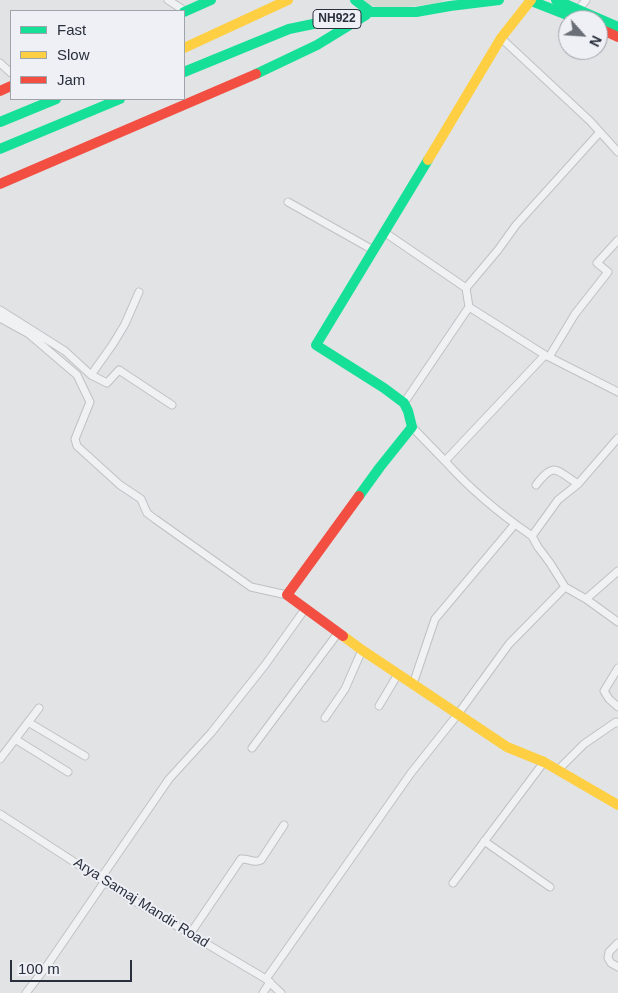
<!DOCTYPE html>
<style>
body{margin:0}
#map{position:relative;width:618px;height:993px;overflow:hidden;background:#e1e3e5;font-family:Helvetica,sans-serif}
canvas{display:block}
.legend{position:absolute;left:10px;top:10px;width:175px;height:90px;box-sizing:border-box;background:#eef0f5;border:1px solid #9fa3ab;margin:0;padding:6px 9px;list-style:none;font-size:15px;color:#292f3c}
.legend li{display:flex;align-items:center;gap:10px;height:25px}
.legend b{width:25px;border:1px solid #9fa3ab}
.north{position:absolute;left:558px;top:10px;width:50px;height:50px;box-sizing:border-box;background:#eef0f5;border:1px solid #9fa3ab;border-radius:50%;rotate:116deg;font-size:14px;font-weight:700;line-height:20px;text-align:center;color:#292f3c}
.north::after{content:'';display:block;margin:auto;width:18px;height:22px;background:#696e77;clip-path:polygon(50% 0,100% 100%,50% 72%,0 100%)}
.scale{position:absolute;left:10px;top:960px;width:122px;height:22px;box-sizing:border-box;border:2px solid #292f3c;border-top:0;padding-left:6px;font-size:15px;line-height:18px;white-space:nowrap;color:#292f3c;-webkit-text-stroke:4px #eef0f5;paint-order:stroke}
</style>
<div id="map">
<canvas width="618" height="993"></canvas>
<ul class="legend">
<li><b style="height:6px;background:#16e098"></b>Fast</li>
<li><b style="height:6px;background:#ffcf43"></b>Slow</li>
<li><b style="height:6px;background:#f24e42"></b>Jam</li>
</ul>
<div class="north">N</div>
<div class="scale">100 m</div>
</div>
<script>
const g = document.querySelector('canvas').getContext('2d');
g.lineJoin = 'round';
function fill(path, color) {
  g.fillStyle = color;
  g.fill(path, 'evenodd');
}
function stroke(path, color, width, dash) {
  g.strokeStyle = color;
  g.lineWidth = width;
  g.lineCap = dash ? 'butt' : 'round';
  g.setLineDash(dash || []);
  g.stroke(path);
}
function label(font, color, halo, rows, align = 'center') {
  g.font = font + ' Helvetica,sans-serif';
  g.lineWidth = 4;
  g.setLineDash([]);
  g.textBaseline = 'middle';
  g.strokeStyle = halo;
  g.fillStyle = color;
  for (const [text, x, y, turn = 0] of rows) {
    g.save();
    g.translate(x, y);
    g.rotate((+turn || 0) * Math.PI / 180);
    g.textAlign = isNaN(turn) ? turn : align;
    if (halo) g.strokeText(text, 0, 0);
    g.fillText(text, 0, 0);
    g.restore();
  }
}
fill(new Path2D(`
 M 364,0 L 445,0 L 436,4 L 385,9 L 375,7 L 367,3 Z`), '#d1d9d1');
const street = new Path2D(`
 M 168,0 L 185,11
 M 578,10 L 586,0
 M 501,38 L 590,121 L 618,152
 M 0,63 L 11,73
 M 288,202 L 373,250
 M 384,232 L 466,288 L 469,307
 M 466,288 L 498,250 L 516,225 L 600,132
 M 0,310 L 65,351 L 91,375 L 107,383 L 119,370 L 172,405
 M 0,318 L 29,334 L 77,375 L 90,402 L 75,439 L 77,446 L 120,485 L 141,499 L 147,513 L 155,519 L 251,587 L 287,595
 M 549,357 L 575,314 L 608,272 L 597,263 L 618,240
 M 91,375 L 113,344 L 125,324 L 139,292
 M 404,403 L 469,307 L 545,355 L 618,392
 M 412,427 L 445,461 L 545,355
 M 445,461 C 470,489 500,514 532,536 L 558,500 L 578,484 L 618,438
 M 536,485 C 554,461 556,470 578,484
 M 532,536 L 538,547 L 550,563 L 565,587 L 586,599 L 618,571
 M 586,599 L 618,622
 M 618,668 L 604,691 L 609,699 L 618,707
 M 413,684 L 435,619 L 515,524
 M 379,706 L 398,674
 M 325,718 L 345,689 L 362,650
 M 28,722 L 85,756
 M 15,739 L 68,772
 M 252,748 L 338,633
 M 0,759 L 39,708
 M 558,770 L 584,744 L 616,722 L 618,723
 M 0,814 L 136,902 L 266,979 L 281,993
 M 484,841 L 550,887
 M 101,878 L 169,779 L 211,733 L 265,665 L 305,609
 M 453,883 L 544,762
 M 190,934 L 241,859 C 248,858 254,864 261,860 L 284,825
 M 618,943 L 609,952 L 608,958 L 611,963 L 618,967
 M 266,979 L 411,773 L 458,714 L 509,644 L 565,587
 M 26,993 L 46,967 L 105,881
 M 263,993 L 270,982`);
stroke(street, '#bfc1c3', 9);
stroke(street, '#eff1f2', 7);
stroke(new Path2D(`
 M 355,0 L 371,12
 M 529,0 L 580,20
 M 556,0 L 618,27
 M 184,12 L 211,0
 M 184,72 L 289,29 L 371,12 L 416,12 L 450,6 L 499,0
 M 256,74 L 317,45 L 366,15
 M 0,122 L 56,99
 M 0,149 L 120,99
 M 359,496 L 380,467 L 412,427 L 408,411 L 404,403 L 384,388 L 316,345 L 428,160`), '#16e098', 10);
stroke(new Path2D(`
 M 184,48 L 288,0
 M 428,160 L 501,38 L 531,0
 M 343,636 L 362,650 L 507,747 L 544,762 L 618,805`), '#ffcf43', 10);
stroke(new Path2D(`
 M 598,28 L 618,37
 M 0,91 L 11,86
 M 0,184 L 256,74
 M 343,636 L 287,595 L 359,496`), '#f24e42', 10);
for (const [x, y, w] of [
 [337,19,48]
]) {
  const box = new Path2D();
  box.roundRect(x - w / 2, y - 9.5, w, 19, 4);
  g.fillStyle = '#eef0f5';
  g.fill(box);
  stroke(box, '#292f3c', 1);
}
label('bold 12px', '#292f3c', null, [
 ["NH922",337,19]
]);
label('14px', '#292f3c', '#eef0f5', [
 ["Arya Samaj Mandir Road",141,903,32]
]);
</script>
